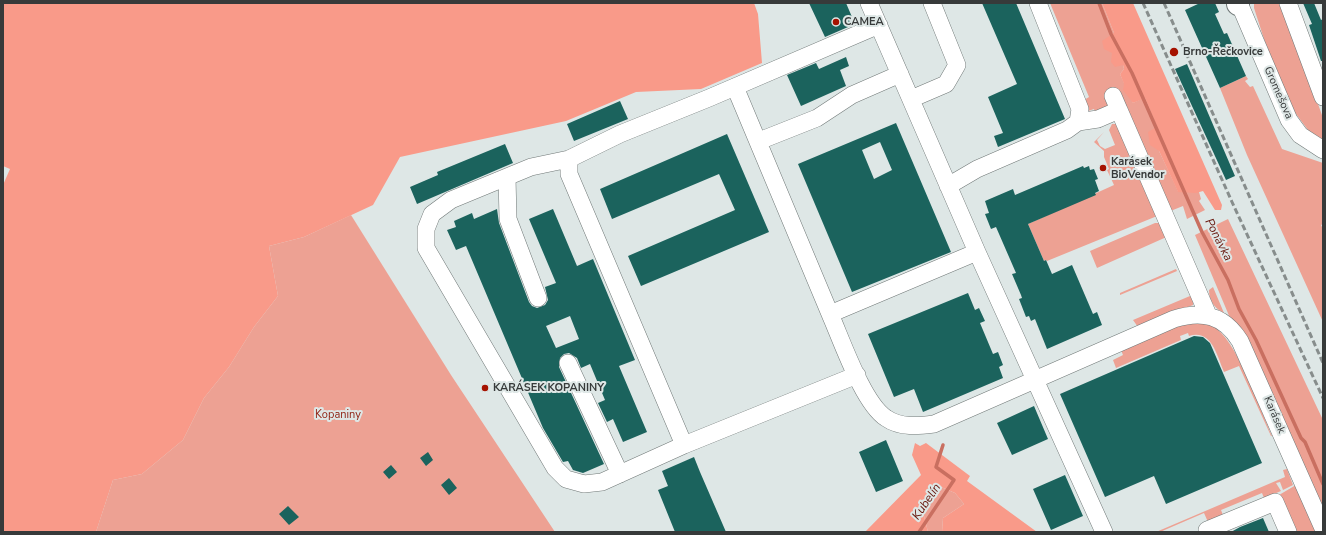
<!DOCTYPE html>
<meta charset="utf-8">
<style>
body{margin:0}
#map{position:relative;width:1326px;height:535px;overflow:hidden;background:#dee7e6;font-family:"Nunito Sans",sans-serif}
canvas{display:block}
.frame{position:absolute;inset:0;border:4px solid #373a3a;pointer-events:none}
</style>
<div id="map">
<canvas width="1326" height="535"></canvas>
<div class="frame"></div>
</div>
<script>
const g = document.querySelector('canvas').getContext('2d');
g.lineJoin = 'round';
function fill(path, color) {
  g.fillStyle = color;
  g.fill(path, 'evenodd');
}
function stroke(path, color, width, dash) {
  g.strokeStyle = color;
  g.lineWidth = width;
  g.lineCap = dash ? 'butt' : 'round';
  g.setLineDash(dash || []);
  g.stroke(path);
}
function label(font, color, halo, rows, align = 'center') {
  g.font = font + ' "Nunito Sans",sans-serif';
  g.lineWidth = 4;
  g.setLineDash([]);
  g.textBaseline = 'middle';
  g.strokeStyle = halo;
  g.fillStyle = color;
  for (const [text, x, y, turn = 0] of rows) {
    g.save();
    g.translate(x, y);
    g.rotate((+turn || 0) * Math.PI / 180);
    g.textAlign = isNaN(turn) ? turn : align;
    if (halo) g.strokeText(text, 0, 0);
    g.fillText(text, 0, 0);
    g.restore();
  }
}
fill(new Path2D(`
 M 1050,3 L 1102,3 L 1114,33 L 1112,53 L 1123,65 L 1124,69 L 1120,74 L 1133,103 L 1145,97 L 1157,127 L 1159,151 L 1178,191 L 1199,192 L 1201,199 L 1199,201 L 1205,210 L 1187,219 L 1183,206 L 1168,212 L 1109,108 L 1095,112 L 1094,109 L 1088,111 L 1084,100 L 1089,97 Z
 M 1254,3 L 1282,3 L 1323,118 L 1323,140 L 1308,130 L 1293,110 L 1265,42 L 1254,8 Z
 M 1246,76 L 1248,79 L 1245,81 L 1250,87 L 1253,86 L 1282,149 L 1323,163 L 1323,224 L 1321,225 L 1323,229 L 1323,322 L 1247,155 L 1220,88 Z
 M 1112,124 L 1119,124 L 1162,214 L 1047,261 L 1046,260 L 1044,261 L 1028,224 L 1114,185 L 1107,170 L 1109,169 L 1104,157 L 1104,151 L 1094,142 L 1104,132 L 1097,140 L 1100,146 L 1105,149 L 1115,145 L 1109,130 Z
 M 351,215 L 451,375 L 555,532 L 96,532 L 113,480 L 142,474 L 183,440 L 204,398 L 229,367 L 254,327 L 278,296 L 269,246 L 304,237 Z
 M 1228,219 L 1323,420 L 1323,512 L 1230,318 L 1195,235 Z
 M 1155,223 L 1160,223 L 1171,235 L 1097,268 L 1090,251 Z
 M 1176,269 L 1177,271 L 1120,295 L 1120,293 Z
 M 1213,287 L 1224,313 C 1215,309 1209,301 1209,290 Z
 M 1190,296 L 1193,298 L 1193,305 L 1138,327 L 1133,320 Z
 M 1195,320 L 1219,326 L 1217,329 C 1240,348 1259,407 1272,436 L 1271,436 L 1239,366 L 1224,372 C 1217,356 1212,329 1189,336 L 1188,333 L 1180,336 L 1181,340 L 1116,368 L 1113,360 L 1123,355 L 1121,350 L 1173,327 Z
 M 1287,469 L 1293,485 L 1283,490 L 1280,482 L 1276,483 L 1281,491 L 1264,498 L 1262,493 L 1221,510 L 1223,515 L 1208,522 L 1204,513 L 1160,532 L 1156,532 L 1285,477 L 1283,470 Z
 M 1296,485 L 1318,532 L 1295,532 L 1279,495 Z
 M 941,487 L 955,493 L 964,504 L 943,518 L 942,532 L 928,532 L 923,512 Z`), '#eda193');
fill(new Path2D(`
 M 3,3 L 754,3 L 758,14 L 762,63 L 701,89 L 636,92 L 566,121 L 400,157 L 373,205 L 304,237 L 269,246 L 278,296 L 254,327 L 229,367 L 204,398 L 183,440 L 142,474 L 113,480 L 96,532 L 3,532 L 3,185 L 10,169 L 3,166 Z
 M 1102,3 L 1133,3 L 1222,205 L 1221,210 L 1215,210 L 1203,191 L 1196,193 L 1178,192 L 1159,151 L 1150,145 L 1148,132 L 1157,127 L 1145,98 L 1133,103 L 1123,90 L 1124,84 L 1120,74 L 1124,69 L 1123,65 L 1115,67 L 1111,62 L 1112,53 L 1104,49 L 1102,41 L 1114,33 Z
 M 915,443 L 920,446 L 926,443 L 970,476 L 967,481 L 1037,532 L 942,532 L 943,518 L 964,504 L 955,493 L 941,487 L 923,512 L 928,532 L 865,532 L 921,475 L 912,455 Z`), '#f99a89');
stroke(new Path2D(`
 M 1099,3 L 1111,34 L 1132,73 L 1202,232 L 1228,280 L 1239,309 L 1256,340 L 1301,438 L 1305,442 L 1323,484
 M 919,532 L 954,480 L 936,467 L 943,445`), '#c96f60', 3.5);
fill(new Path2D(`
 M 809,3 L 846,3 L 855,24 L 825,37 Z
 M 982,3 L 1016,3 L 1065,119 L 998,147 L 994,136 L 1003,133 L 988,97 L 1017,84 Z
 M 1200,3 L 1215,3 L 1219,12 L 1215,14 L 1224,34 L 1227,33 L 1246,76 L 1220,88 L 1185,10 Z
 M 1303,3 L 1314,3 L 1321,20 L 1323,19 L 1323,61 L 1321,61 L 1309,25 L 1312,24 Z
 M 846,57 L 849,66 L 840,70 L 846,86 L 801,106 L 787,75 L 816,63 L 819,69 Z
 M 1187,64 L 1235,176 L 1226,180 L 1175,69 Z
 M 620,101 L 628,119 L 574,141 L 567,124 Z
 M 896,123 L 951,252 L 852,292 L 798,164 ZM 880,142 L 892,170 L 874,179 L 862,150 Z
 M 727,134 L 769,232 L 641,286 L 628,256 L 735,210 L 719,174 L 612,219 L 600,189 Z
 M 505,144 L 513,163 L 417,204 L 410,187 L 438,175 L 437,172 Z
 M 1083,166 L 1084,168 L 1089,166 L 1090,170 L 1094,169 L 1098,179 L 1095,180 L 1099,191 L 1095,193 L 1096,195 L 1028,224 L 1044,261 L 1046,260 L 1052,274 L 1072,265 L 1093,314 L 1097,312 L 1102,325 L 1047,349 L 1035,319 L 1031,321 L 1029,316 L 1026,317 L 1019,299 L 1022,298 L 1021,295 L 1012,274 L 1016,273 L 996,227 L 991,229 L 985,214 L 989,213 L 985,201 L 1013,189 L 1015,195 Z
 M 497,209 L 499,223 L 529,302 L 532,306 L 537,308 L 545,305 L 548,300 L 545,287 L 556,283 L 529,219 L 553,209 L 577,266 L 593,259 L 635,360 L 619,366 L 647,432 L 623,442 L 613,419 L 607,422 L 598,403 L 605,400 L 590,364 L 581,368 L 577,358 L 569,353 L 564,354 L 560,358 L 559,367 L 604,464 L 583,473 L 573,470 L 568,461 L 563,462 L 543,428 L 466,246 L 456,250 L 447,230 L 456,227 L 454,221 L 472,213 L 474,219 ZM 570,316 L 579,339 L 556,348 L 546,326 Z
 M 968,293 L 975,310 L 979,308 L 985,321 L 980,323 L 993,354 L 998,352 L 1003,365 L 999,367 L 1003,378 L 923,412 L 914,389 L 894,397 L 868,334 Z
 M 1194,336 L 1203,337 L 1210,343 L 1262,463 L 1166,504 L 1154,476 L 1105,497 L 1060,394 Z
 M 1034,406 L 1048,439 L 1012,455 L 997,423 Z
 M 886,440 L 903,481 L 876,492 L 859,452 Z
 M 428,452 L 433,460 L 426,466 L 420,458 Z
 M 694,457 L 700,472 L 726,532 L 675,532 L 658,490 L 668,486 L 662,471 Z
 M 391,465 L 397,472 L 389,479 L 383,472 Z
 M 1065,475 L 1083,516 L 1051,530 L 1033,489 Z
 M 449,478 L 457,488 L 449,495 L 441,485 Z
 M 288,506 L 299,517 L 289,525 L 279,514 Z
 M 1263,518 L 1269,532 L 1231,532 L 1240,527 Z`), '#1b635d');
const minor = new Path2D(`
 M 869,3 L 977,252 L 1104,532
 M 1239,3 L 1289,120 L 1300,135 L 1323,150
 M 1288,3 L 1323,97
 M 735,87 L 830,314
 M 1113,96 L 1119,110
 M 911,99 L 946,84 L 957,65 L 932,3
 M 1078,122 L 1098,119 L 1119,110 L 1208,315
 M 759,141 L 817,118 L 852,95 L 900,74
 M 569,159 L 569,174 L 684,445
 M 507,177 L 508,219 L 538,298
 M 948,186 L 977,169 L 1067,130 L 1078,122 L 1080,109 L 1038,3
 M 977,252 L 830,314 C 842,341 863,403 886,418 C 900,428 919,426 934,424 L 1174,319 C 1202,310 1224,315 1240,341 L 1323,528
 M 568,363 L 620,474
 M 857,375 L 684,445 L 602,482 L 584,484 L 566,479 L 555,468 L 426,248 L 426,229 L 432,214 L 451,200 L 531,167 L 569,159 L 620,134 L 709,98 L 879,25
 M 1207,530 L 1275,502 L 1288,532`);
const highway = new Path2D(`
 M 1238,3 L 1238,4`);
stroke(minor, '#707877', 18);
stroke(highway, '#707877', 24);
stroke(minor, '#fff', 17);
stroke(highway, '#fff', 22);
stroke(new Path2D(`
 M 1143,3 L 1232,202 L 1323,398
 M 1164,3 L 1323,363`), '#878d8c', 3, [6, 3]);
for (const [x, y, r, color] of [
 [836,22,4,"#a51200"],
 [1174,52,5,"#a51200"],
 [1103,168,4,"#a51200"],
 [485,388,4,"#a51200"]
]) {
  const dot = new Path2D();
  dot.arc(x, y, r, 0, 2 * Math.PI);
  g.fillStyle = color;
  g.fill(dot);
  stroke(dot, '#dee7e6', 1.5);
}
label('bold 11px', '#373a3a', '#dee7e6', [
 ["CAMEA",844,22],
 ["Brno-Řečkovice",1183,52],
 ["Karásek",1111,162],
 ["BioVendor",1111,175],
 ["KARÁSEK KOPANINY",493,388]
], 'left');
label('11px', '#373a3a', '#dee7e6', [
 ["Gromešova",1278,93,66],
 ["Karásek",1274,415,67]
]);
label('11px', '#912416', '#dee7e6', [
 ["Kopaniny",338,415]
]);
label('italic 12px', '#661309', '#dee7e6', [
 ["Ponávka",1218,240,63],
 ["Kubelín",927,502,-56]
]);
</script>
